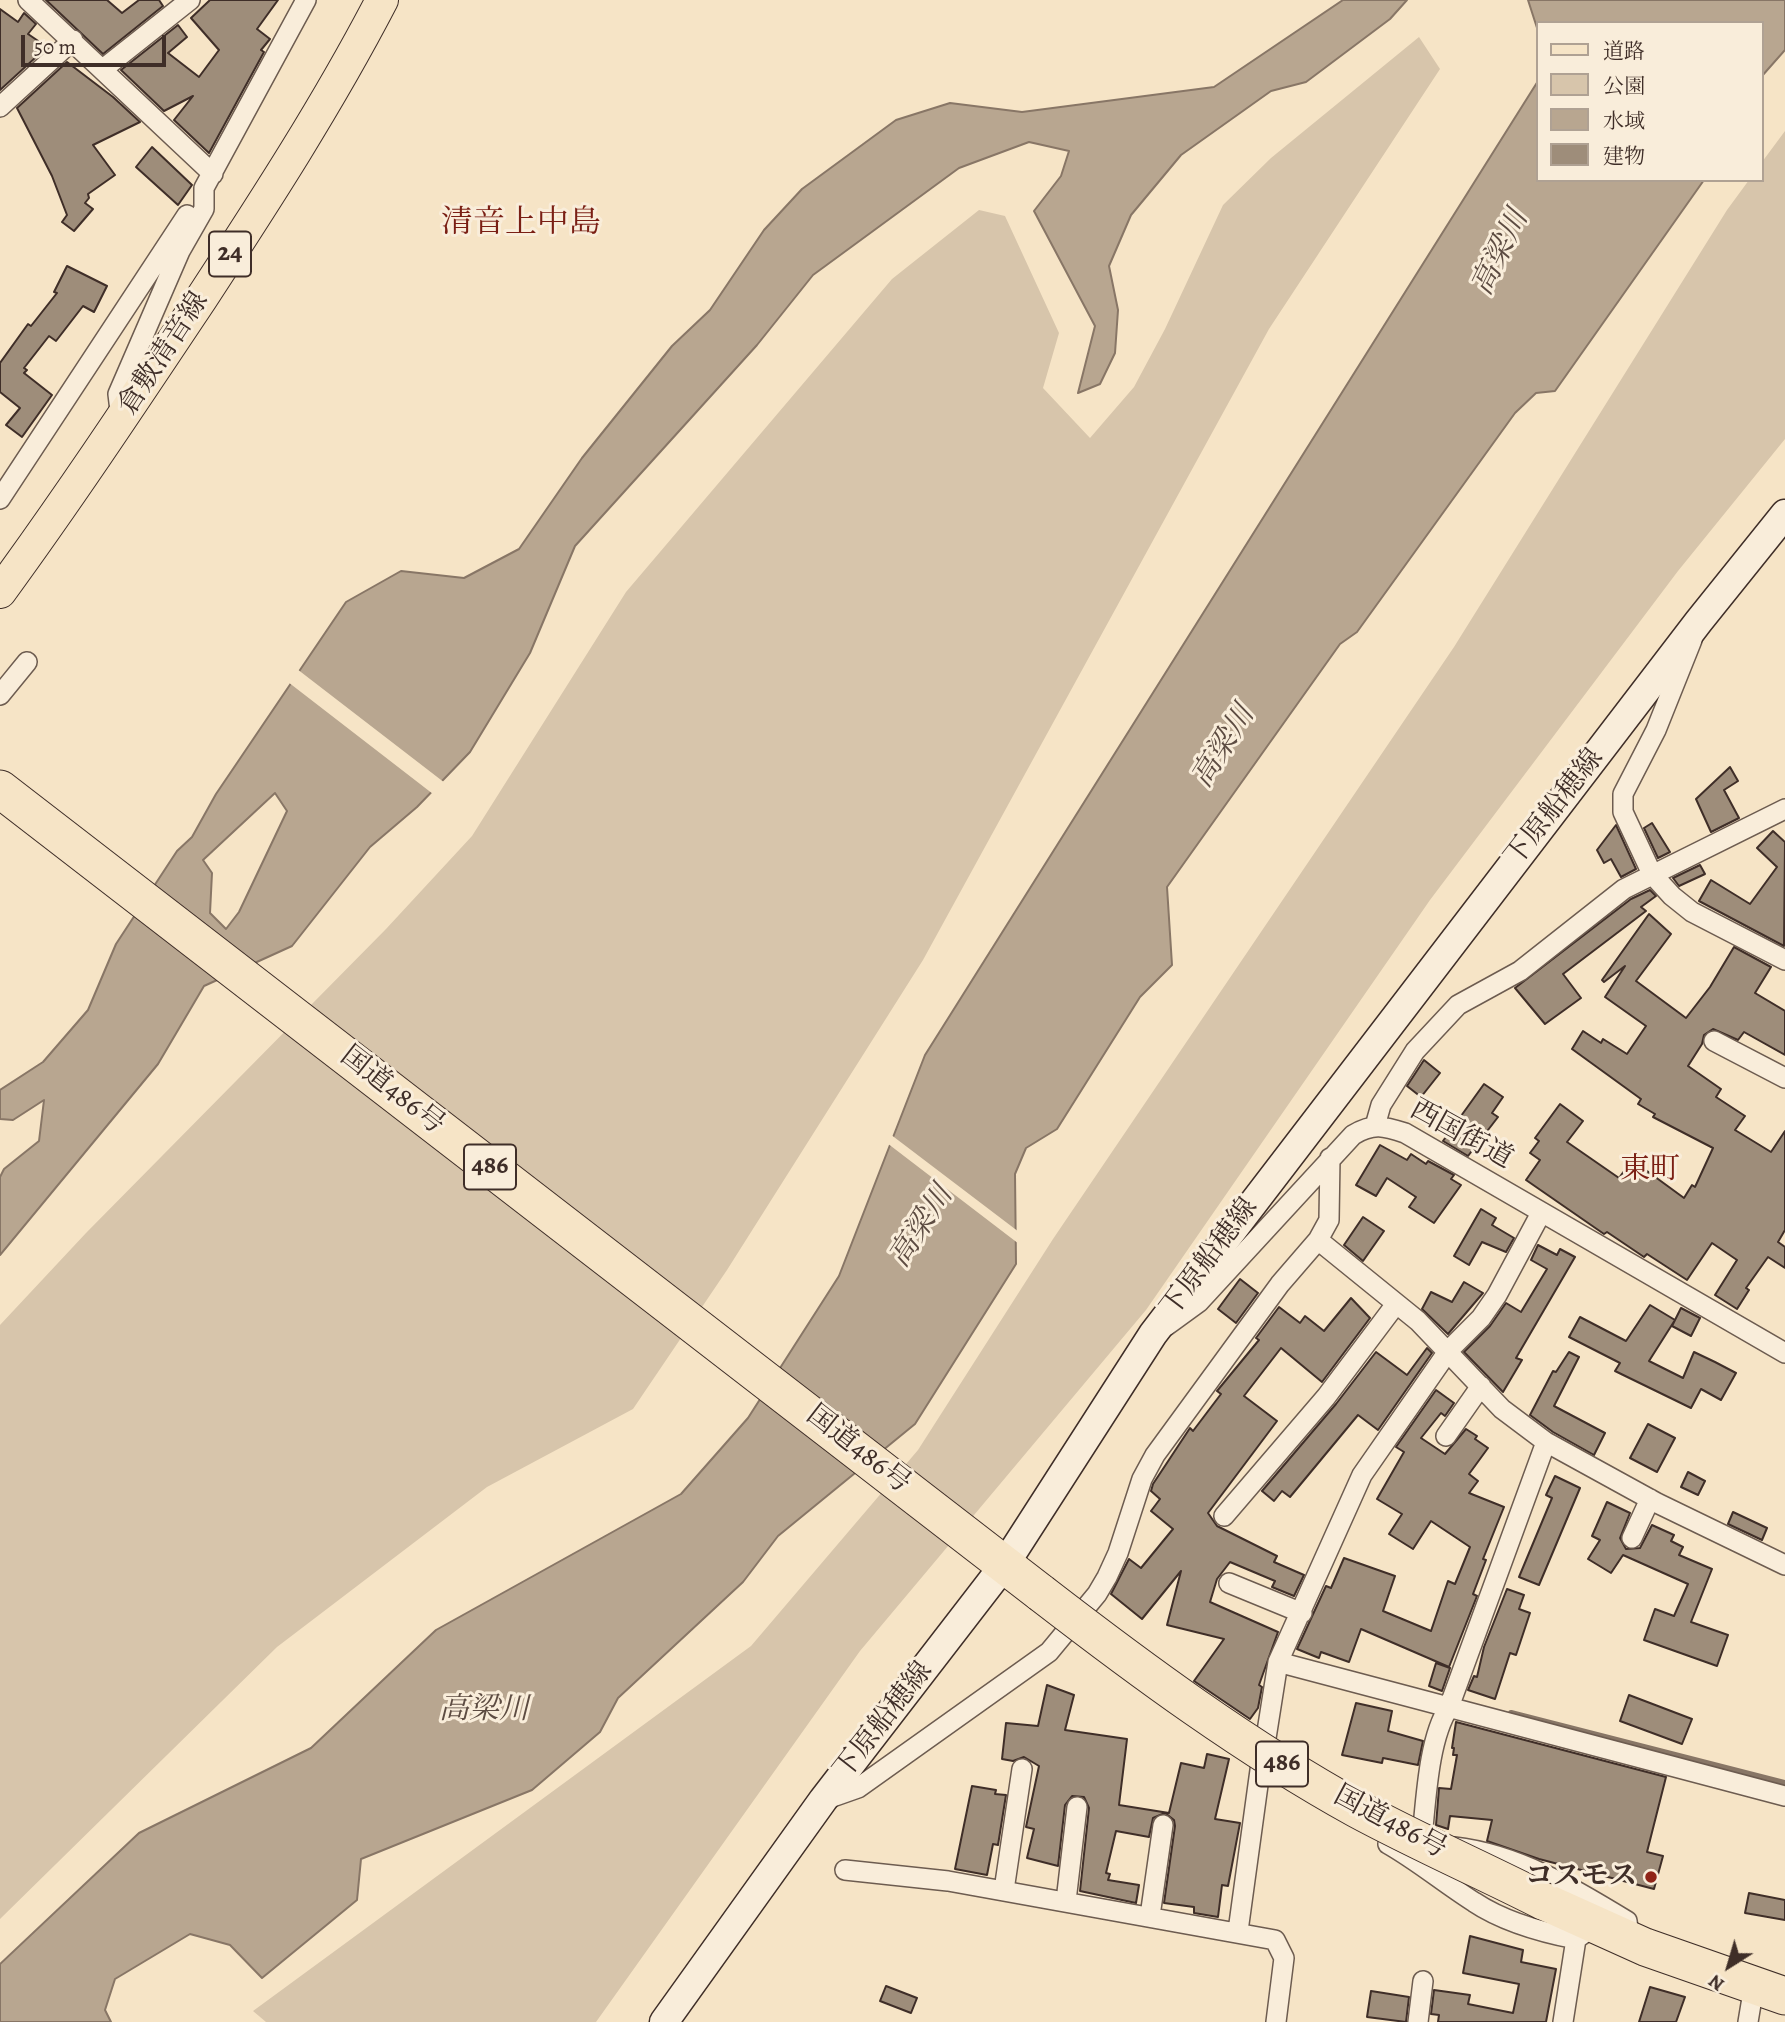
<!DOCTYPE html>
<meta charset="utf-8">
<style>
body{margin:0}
#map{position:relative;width:1785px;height:2022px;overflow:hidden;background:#f6e4c6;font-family:Alegreya,"Noto Serif JP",serif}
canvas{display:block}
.legend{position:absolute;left:1536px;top:21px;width:228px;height:161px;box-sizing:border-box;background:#f9edda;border:2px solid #afa193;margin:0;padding:9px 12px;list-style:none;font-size:21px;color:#3f2e28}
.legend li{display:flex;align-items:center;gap:14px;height:35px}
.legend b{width:35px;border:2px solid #afa193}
.north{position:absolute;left:1694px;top:1931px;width:70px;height:70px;-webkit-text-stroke:5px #f9edda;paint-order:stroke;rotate:217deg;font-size:19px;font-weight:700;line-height:28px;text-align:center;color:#3f2e28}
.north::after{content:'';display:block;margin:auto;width:24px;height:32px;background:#3f2e28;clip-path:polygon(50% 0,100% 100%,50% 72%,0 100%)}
.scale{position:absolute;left:21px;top:35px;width:145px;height:32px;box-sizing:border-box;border:4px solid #3f2e28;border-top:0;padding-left:9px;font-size:21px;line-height:24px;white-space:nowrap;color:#3f2e28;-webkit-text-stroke:5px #f9edda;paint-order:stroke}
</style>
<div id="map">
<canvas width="1785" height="2022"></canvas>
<ul class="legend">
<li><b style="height:9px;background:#f6e4c6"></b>道路</li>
<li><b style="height:19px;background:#d7c5ab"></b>公園</li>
<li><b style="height:19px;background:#b8a690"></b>水域</li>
<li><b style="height:19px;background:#9e8d7a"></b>建物</li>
</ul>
<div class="north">N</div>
<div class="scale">50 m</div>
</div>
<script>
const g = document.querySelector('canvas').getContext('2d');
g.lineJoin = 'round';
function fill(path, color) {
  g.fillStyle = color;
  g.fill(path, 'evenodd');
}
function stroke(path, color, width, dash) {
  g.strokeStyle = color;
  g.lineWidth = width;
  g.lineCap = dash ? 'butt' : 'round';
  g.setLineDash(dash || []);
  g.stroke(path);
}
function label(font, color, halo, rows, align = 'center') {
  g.font = font + ' Alegreya,"Noto Serif JP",serif';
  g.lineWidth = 6;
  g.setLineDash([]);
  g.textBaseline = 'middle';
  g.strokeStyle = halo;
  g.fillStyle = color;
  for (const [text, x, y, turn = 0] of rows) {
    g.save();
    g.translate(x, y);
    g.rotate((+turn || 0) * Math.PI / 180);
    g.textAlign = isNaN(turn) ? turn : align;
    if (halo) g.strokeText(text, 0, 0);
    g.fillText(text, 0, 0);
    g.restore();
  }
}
fill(new Path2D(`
 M 1419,37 L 1440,69 L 1269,329 L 923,960 L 727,1270 L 633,1409 L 487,1487 L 277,1647 L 0,1919 L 0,1325 L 86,1233 L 386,929 L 472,836 L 626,592 L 892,279 L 979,210 L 1005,216 L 1059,333 L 1043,388 L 1090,438 L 1134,387 L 1165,329 L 1223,205 L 1271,158 Z
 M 1785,131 L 1785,439 L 1678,571 L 1430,900 L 1146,1310 L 860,1651 L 596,2022 L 266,2022 L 253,2011 L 751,1646 L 918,1450 L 1053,1239 L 1454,647 L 1727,210 L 1749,180 L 1762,180 L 1762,162 Z`), '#d7c5ab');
const water = new Path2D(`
 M 1343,0 L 1407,0 L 1390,19 L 1306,82 L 1271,91 L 1181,155 L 1131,215 L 1109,266 L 1118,310 L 1115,353 L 1100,384 L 1078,393 L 1095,326 L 1034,211 L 1061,176 L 1069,151 L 1029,142 L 959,168 L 813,275 L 757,345 L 575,546 L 530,653 L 470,752 L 417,807 L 370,847 L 292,946 L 204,986 L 158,1064 L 0,1255 L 0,1177 L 4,1169 L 39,1141 L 44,1100 L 13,1120 L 0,1119 L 0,1090 L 43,1062 L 88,1010 L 116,944 L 177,851 L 192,837 L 216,794 L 346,602 L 401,571 L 464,578 L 519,549 L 582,458 L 672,346 L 710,310 L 764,230 L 802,189 L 896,120 L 950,103 L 1022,112 L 1214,87 ZM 275,793 L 287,811 L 239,912 L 226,929 L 210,913 L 212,873 L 203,860 Z
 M 1528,0 L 1785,0 L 1785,50 L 1762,76 L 1762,23 L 1538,23 L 1538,31 Z
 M 1538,81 L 1538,180 L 1704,180 L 1555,391 L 1536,393 L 1515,413 L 1357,632 L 1340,644 L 1167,887 L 1172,965 L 1140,997 L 1057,1129 L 1026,1148 L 1015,1174 L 1016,1264 L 915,1424 L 778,1536 L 743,1582 L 618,1698 L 600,1732 L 532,1790 L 361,1859 L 357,1900 L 262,1978 L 230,1945 L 190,1934 L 115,1979 L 105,2010 L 111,2022 L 0,2022 L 0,1964 L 139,1833 L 311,1748 L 436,1630 L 681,1494 L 748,1418 L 839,1276 L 925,1055 Z`);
fill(water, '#b8a690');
stroke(water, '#887666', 2);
fill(new Path2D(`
 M 297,669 L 445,783 L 433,794 L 288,682 Z
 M 890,1134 L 1019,1232 L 1019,1244 L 887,1143 Z`), '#f6e4c6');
stroke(new Path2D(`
 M 1511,1713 L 1785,1783`), '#887666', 6);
const building = new Path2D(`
 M 46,0 L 107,0 L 122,13 L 139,0 L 159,0 L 163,6 L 103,54 Z
 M 210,0 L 278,0 L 257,29 L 270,39 L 261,50 L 264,52 L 209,153 L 174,120 L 193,96 L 164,111 L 121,70 L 178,25 L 187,37 L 168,53 L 199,77 L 219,50 L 191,18 Z
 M 0,9 L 18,22 L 24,13 L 36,24 L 28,34 L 47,47 L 0,90 Z
 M 67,62 L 113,97 L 140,122 L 93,145 L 115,175 L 88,194 L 89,198 L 85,203 L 93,209 L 74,231 L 62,222 L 67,215 L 52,176 L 17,108 Z
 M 152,147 L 192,185 L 178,205 L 136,167 Z
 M 67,266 L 107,286 L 94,312 L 83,306 L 56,341 L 49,336 L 24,368 L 27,370 L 24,373 L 52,395 L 22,437 L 6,425 L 20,408 L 0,392 L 0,363 L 28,324 L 31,326 L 57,293 L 54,292 Z
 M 1730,767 L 1738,781 L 1724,790 L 1739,818 L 1711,832 L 1696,799 Z
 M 1652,823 L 1670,852 L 1658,858 L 1644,828 Z
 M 1616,825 L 1636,869 L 1621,877 L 1611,859 L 1604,863 L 1597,850 Z
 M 1773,831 L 1785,842 L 1784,946 L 1699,901 L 1711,880 L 1750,904 L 1777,867 L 1757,848 Z
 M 1700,865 L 1705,874 L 1679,886 L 1673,878 Z
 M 1650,890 L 1656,896 L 1641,907 L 1646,911 L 1563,974 L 1581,998 L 1545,1024 L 1515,988 L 1631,899 Z
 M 1649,914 L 1671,934 L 1636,981 L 1686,1018 L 1710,987 L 1734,947 L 1771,967 L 1755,993 L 1785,1011 L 1785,1055 L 1744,1032 L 1738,1040 L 1713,1029 L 1704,1035 L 1702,1044 L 1688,1066 L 1721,1089 L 1716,1097 L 1745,1116 L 1735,1130 L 1771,1152 L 1785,1131 L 1785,1230 L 1778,1242 L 1785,1247 L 1785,1268 L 1768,1257 L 1746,1288 L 1749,1290 L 1737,1309 L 1715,1295 L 1737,1260 L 1712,1243 L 1687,1280 L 1647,1254 L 1644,1257 L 1607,1232 L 1604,1234 L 1526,1180 L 1540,1160 L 1530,1153 L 1539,1141 L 1535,1138 L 1560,1104 L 1583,1121 L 1567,1142 L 1619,1178 L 1632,1160 L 1684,1198 L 1692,1185 L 1695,1187 L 1713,1148 L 1653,1117 L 1655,1114 L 1638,1104 L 1641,1099 L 1572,1049 L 1583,1031 L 1601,1043 L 1603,1039 L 1627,1054 L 1646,1026 L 1605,997 L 1625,966 L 1604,982 L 1602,980 Z
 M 1424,1060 L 1440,1073 L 1421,1097 L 1407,1086 Z
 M 1484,1084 L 1503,1097 L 1492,1113 L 1498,1117 L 1468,1156 L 1443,1141 Z
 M 1380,1145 L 1407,1160 L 1411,1154 L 1426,1164 L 1428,1161 L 1454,1175 L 1451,1179 L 1461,1185 L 1434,1223 L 1409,1207 L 1416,1197 L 1387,1178 L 1376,1196 L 1356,1185 Z
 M 1481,1209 L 1496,1218 L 1492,1225 L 1514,1238 L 1506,1252 L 1482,1242 L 1469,1265 L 1454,1256 Z
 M 1363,1217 L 1384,1231 L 1363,1261 L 1344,1245 Z
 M 1538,1245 L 1557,1255 L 1560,1249 L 1575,1257 L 1516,1358 L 1522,1360 L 1503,1392 L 1464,1352 L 1490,1326 L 1506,1303 L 1521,1312 L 1547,1269 L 1531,1260 Z
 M 1240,1279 L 1258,1293 L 1236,1323 L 1218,1309 Z
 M 1464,1282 L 1483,1293 L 1448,1334 L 1422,1309 L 1431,1292 L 1452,1302 Z
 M 1351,1298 L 1370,1318 L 1322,1382 L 1281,1348 L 1244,1396 L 1277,1421 L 1208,1513 L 1217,1526 L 1277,1556 L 1274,1562 L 1304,1575 L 1294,1596 L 1272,1587 L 1275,1581 L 1230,1562 L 1217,1579 L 1210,1602 L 1278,1632 L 1259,1685 L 1262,1687 L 1258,1708 L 1250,1719 L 1194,1681 L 1224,1639 L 1167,1625 L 1181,1571 L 1142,1619 L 1111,1594 L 1129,1559 L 1141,1568 L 1173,1529 L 1151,1511 L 1160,1499 L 1151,1491 L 1153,1484 L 1190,1428 L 1193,1431 L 1221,1394 L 1217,1391 L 1259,1340 L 1256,1338 L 1279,1307 L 1300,1323 L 1305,1316 L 1324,1331 Z
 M 1650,1305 L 1675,1320 L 1649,1361 L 1683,1378 L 1694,1352 L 1715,1362 L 1736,1373 L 1721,1400 L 1701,1389 L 1691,1408 L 1615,1371 L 1620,1363 L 1569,1337 L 1580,1317 L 1626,1341 Z
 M 1681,1308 L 1700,1318 L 1691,1336 L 1672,1326 Z
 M 1427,1348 L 1432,1353 L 1378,1430 L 1358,1415 L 1290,1497 L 1282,1491 L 1274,1501 L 1262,1491 L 1336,1404 L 1376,1352 L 1407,1375 Z
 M 1569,1352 L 1579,1357 L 1554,1406 L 1605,1433 L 1594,1455 L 1553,1432 L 1530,1415 L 1553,1371 L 1556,1372 Z
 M 1436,1390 L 1454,1403 L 1445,1416 L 1441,1413 L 1421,1438 L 1445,1454 L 1466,1429 L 1477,1436 L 1475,1439 L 1488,1448 L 1469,1474 L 1478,1481 L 1469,1493 L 1504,1507 L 1483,1559 L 1486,1560 L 1473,1594 L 1477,1596 L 1449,1667 L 1361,1629 L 1349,1662 L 1321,1652 L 1319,1658 L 1297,1649 L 1326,1586 L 1331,1588 L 1344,1558 L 1395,1576 L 1383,1611 L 1431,1631 L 1448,1581 L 1455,1584 L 1470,1547 L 1431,1521 L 1413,1549 L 1389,1534 L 1402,1514 L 1377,1499 L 1404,1452 L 1396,1447 Z
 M 1648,1424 L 1675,1438 L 1657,1472 L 1630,1458 Z
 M 1688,1472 L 1705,1481 L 1698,1495 L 1681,1487 Z
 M 1555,1476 L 1580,1488 L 1539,1585 L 1519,1577 L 1552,1498 L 1546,1495 Z
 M 1607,1502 L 1630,1513 L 1620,1538 L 1626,1549 L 1640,1548 L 1652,1525 L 1674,1535 L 1671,1541 L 1683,1547 L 1679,1555 L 1712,1569 L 1691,1622 L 1728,1635 L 1717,1666 L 1644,1640 L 1655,1609 L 1674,1616 L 1688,1584 L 1623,1555 L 1611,1573 L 1588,1559 L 1600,1540 L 1592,1536 Z
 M 1733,1512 L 1767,1528 L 1762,1540 L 1728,1524 Z
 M 1507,1589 L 1524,1595 L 1519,1609 L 1530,1613 L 1516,1655 L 1510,1653 L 1495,1699 L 1468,1690 L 1474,1676 L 1477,1677 L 1484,1647 Z
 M 1436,1663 L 1450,1668 L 1442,1691 L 1429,1686 Z
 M 1047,1685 L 1074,1695 L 1065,1730 L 1127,1739 L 1119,1805 L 1169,1813 L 1181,1763 L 1204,1768 L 1207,1754 L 1229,1759 L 1215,1819 L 1240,1823 L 1228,1886 L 1222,1885 L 1218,1917 L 1194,1913 L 1194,1907 L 1164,1903 L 1175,1826 L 1174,1820 L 1165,1813 L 1153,1818 L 1149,1837 L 1116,1831 L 1106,1873 L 1110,1874 L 1108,1880 L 1139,1885 L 1136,1903 L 1080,1891 L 1089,1808 L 1084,1797 L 1072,1796 L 1065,1805 L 1058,1866 L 1027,1858 L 1034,1829 L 1026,1827 L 1039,1766 L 1024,1757 L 1013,1761 L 1002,1759 L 1006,1723 L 1038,1726 Z
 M 1629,1695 L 1692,1719 L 1682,1744 L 1620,1721 Z
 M 1356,1703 L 1392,1711 L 1388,1731 L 1423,1741 L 1418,1765 L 1383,1758 L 1382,1763 L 1342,1755 Z
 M 1456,1722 L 1666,1777 L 1647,1852 L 1663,1856 L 1654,1889 L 1539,1859 L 1487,1841 L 1492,1820 L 1450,1816 L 1448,1829 L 1436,1825 L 1439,1788 L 1451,1789 L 1457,1755 L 1453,1755 L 1454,1748 L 1452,1748 Z
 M 972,1786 L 996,1790 L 995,1794 L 1006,1795 L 998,1845 L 993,1844 L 987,1875 L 955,1869 Z
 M 1749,1893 L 1785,1900 L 1785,1920 L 1745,1913 Z
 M 1470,1936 L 1523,1950 L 1521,1962 L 1556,1969 L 1546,2022 L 1438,2022 L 1439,2015 L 1431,2014 L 1434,1990 L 1470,1995 L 1468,2004 L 1513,2013 L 1519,1984 L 1463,1973 Z
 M 886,1986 L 917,1998 L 911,2013 L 880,2001 Z
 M 1650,1987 L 1685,1997 L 1676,2022 L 1639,2022 Z
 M 1371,1991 L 1409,1997 L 1406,2022 L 1367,2017 Z`);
fill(building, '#9e8d7a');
stroke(building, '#3f2e28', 2);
const street = new Path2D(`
 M 28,0 L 213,174
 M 103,69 L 190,0
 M 0,107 L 73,40
 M 121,419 L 118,394 L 180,251 L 204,209 L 204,188 L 306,0
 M 0,499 L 187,215
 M 1692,640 L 1656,730 L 1623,794 L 1623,812 L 1652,874 L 1672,896 L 1692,912 L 1785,960
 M 0,695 L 27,662
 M 1714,1041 L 1785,1078
 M 1375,1126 L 1381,1105 L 1415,1051 L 1458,1005 L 1520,971 L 1624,889 L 1785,809
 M 1318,1240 L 1418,1321 L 1502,1409 L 1546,1442 L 1657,1503 L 1785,1565
 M 1166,1326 L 1199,1302 L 1353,1135 C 1373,1123 1384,1126 1405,1133 L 1785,1353
 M 1446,1436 L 1481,1386
 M 1224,1516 L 1326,1397 L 1396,1304
 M 1632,1538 L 1650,1499
 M 1229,1583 L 1302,1613
 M 1278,1662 L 1785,1796
 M 1266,1738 L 1278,1662 L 1362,1475 L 1449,1350 L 1481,1318 L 1497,1295 L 1541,1213
 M 824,1800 L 858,1788 L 1049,1652 L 1097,1594 L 1107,1577 L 1118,1553 L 1142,1479 L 1155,1455 L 1280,1284 L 1318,1240 L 1329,1220 L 1330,1158
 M 1388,1844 C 1418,1861 1444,1883 1474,1902 C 1504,1922 1540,1932 1576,1939
 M 1421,1847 C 1426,1806 1427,1741 1449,1707 L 1546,1442
 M 1454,1847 C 1517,1854 1573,1888 1627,1921 L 1628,1928
 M 845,1870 L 948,1881 L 1275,1940 L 1284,1958 L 1276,2022
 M 1004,1890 L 1022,1769
 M 1066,1901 L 1077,1807
 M 1150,1916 L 1163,1825
 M 1238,1931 L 1261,1763
 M 1418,2022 L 1423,1981
 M 1563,2022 L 1576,1939 L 1586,1932
 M 1748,2022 L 1754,1986`);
const secondary = new Path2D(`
 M 664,2022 L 823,1800 L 1005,1564 L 1153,1334 L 1699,621 L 1785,514`);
const primary = new Path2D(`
 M 0,592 C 70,496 135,398 201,299 C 265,201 328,104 382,0`);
const highway = new Path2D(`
 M 0,789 L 1041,1593
 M 1543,1901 L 1645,1947 L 1785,1996`);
stroke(street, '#6d5c50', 22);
stroke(secondary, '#3f2e28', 31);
stroke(primary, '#3f2e28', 34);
stroke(highway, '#3f2e28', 39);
stroke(street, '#f9edda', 19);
stroke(secondary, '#f9edda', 28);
stroke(primary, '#f6e4c6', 32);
stroke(highway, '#f6e4c6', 37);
const highwayBridge = new Path2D(`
 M 1041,1593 C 1142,1671 1245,1747 1357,1809 C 1418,1842 1482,1870 1543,1901`);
stroke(highwayBridge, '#3f2e28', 39, []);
stroke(highwayBridge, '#f6e4c6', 37);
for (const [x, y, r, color] of [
 [1651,1877,7,"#8f2418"]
]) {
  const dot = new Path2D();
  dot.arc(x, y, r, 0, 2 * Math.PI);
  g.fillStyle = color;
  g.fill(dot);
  stroke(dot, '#f9edda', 2.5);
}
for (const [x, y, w] of [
 [230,254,42],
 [490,1167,52],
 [1282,1764,52]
]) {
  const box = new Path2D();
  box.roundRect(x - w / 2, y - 22.5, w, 45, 5);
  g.fillStyle = '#f9edda';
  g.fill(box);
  stroke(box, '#3f2e28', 2);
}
label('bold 26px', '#3f2e28', null, [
 ["24",230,254],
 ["486",490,1167],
 ["486",1282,1764]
]);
label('28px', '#3f2e28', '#f9edda', [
 ["倉敷清音線",164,354,-57],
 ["下原船穂線",1555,808,-52],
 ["国道486号",392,1091,38],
 ["西国街道",1461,1135,29],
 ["下原船穂線",1210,1258,-53],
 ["国道486号",858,1450,38],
 ["下原船穂線",884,1721,-52],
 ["国道486号",1390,1823,28]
]);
label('bold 28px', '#3f2e28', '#f9edda', [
 ["コスモス",1637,1877]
], 'right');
label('italic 30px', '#5d4c42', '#f9edda', [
 ["高梁川",1501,253,-64],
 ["高梁川",1224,747,-58],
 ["高梁川",922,1227,-57],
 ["高梁川",484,1711]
]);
label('30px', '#7a1f14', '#f9edda', [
 ["東町",1650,1171]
]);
label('32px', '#7a1f14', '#f9edda', [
 ["清音上中島",521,224]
]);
</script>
